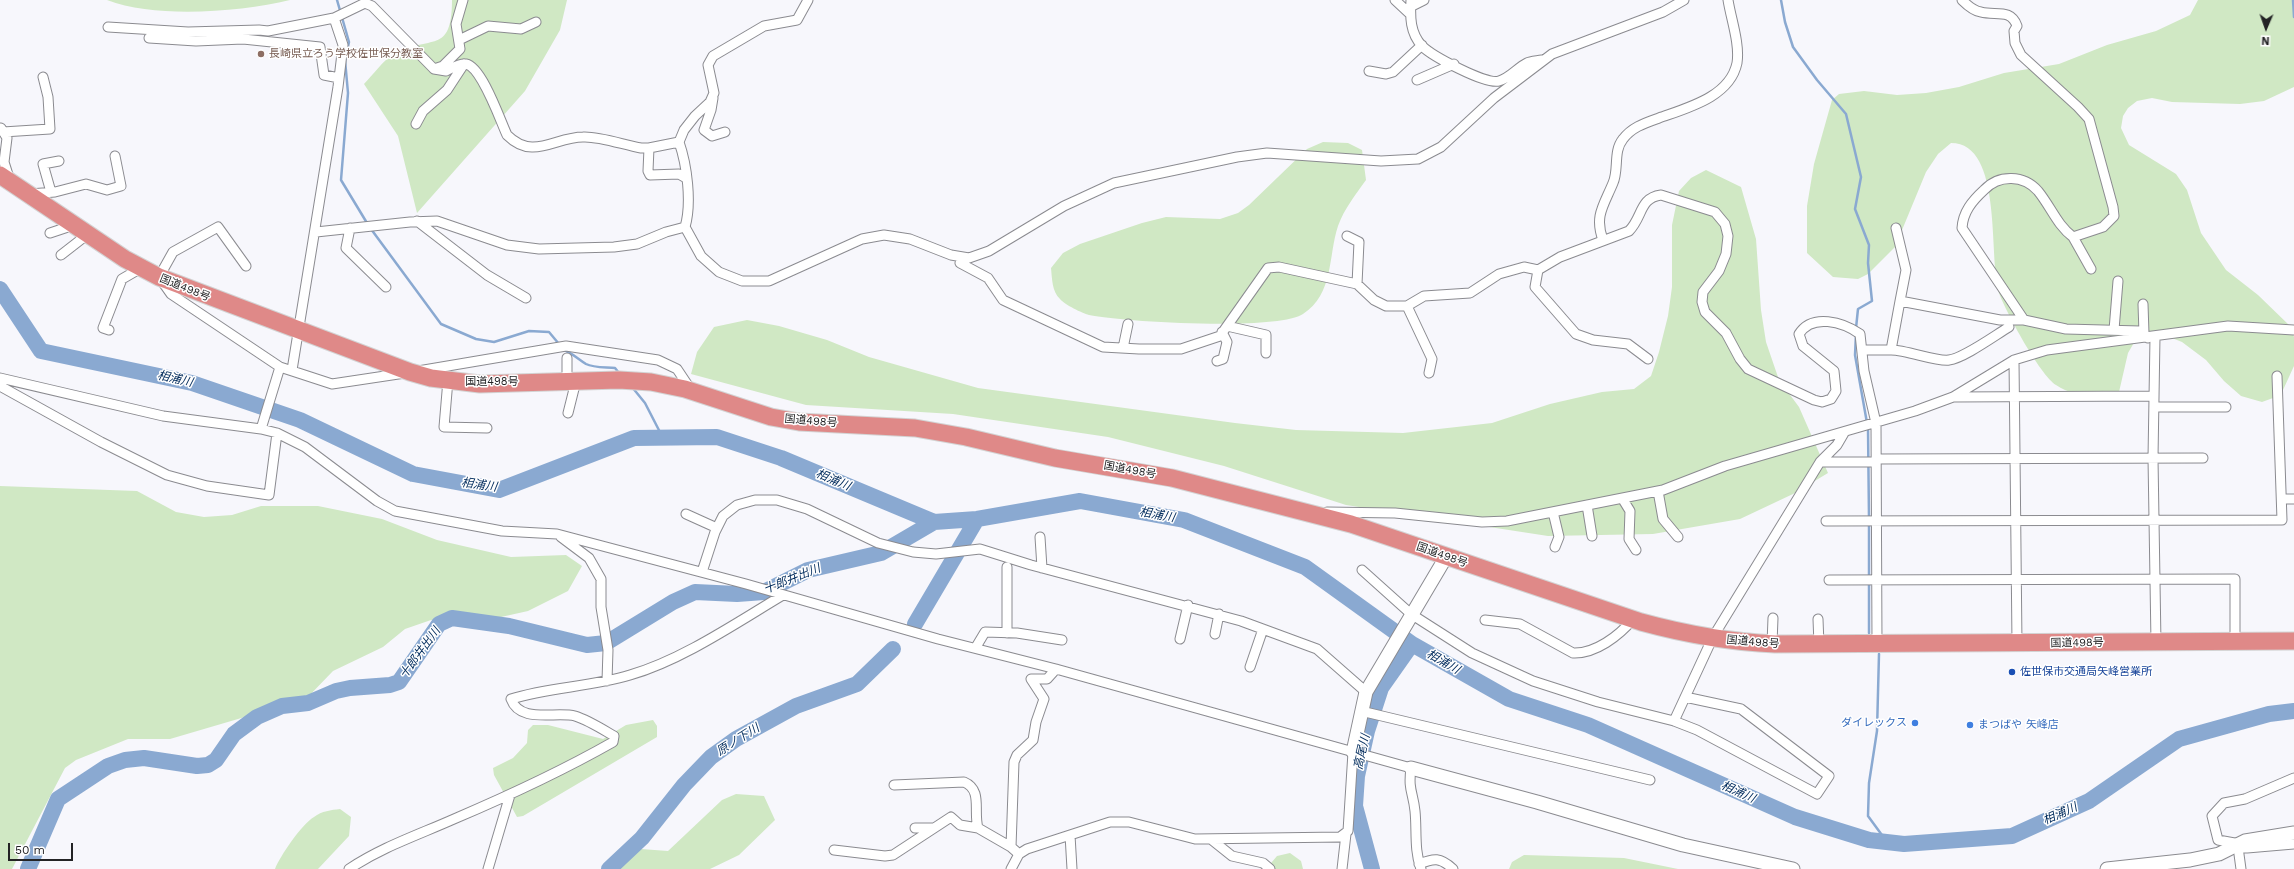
<!DOCTYPE html>
<meta charset="utf-8">
<style>
body{margin:0}
#map{position:relative;width:2294px;height:869px;overflow:hidden;background:#f7f7fc;font-family:"Work Sans",sans-serif}
canvas{display:block}
.north{position:absolute;left:2246px;top:8px;width:40px;height:40px;-webkit-text-stroke:3px #fff;paint-order:stroke;rotate:182deg;font-size:11px;font-weight:700;line-height:16px;text-align:center;color:#232325}
.north::after{content:'';display:block;margin:auto;width:14px;height:18px;background:#232325;clip-path:polygon(50% 0,100% 100%,50% 72%,0 100%)}
.scale{position:absolute;left:8px;top:843px;width:65px;height:18px;box-sizing:border-box;border:2px solid #232325;border-top:0;padding-left:5px;font-size:12px;line-height:14px;white-space:nowrap;color:#232325;-webkit-text-stroke:3px #fff;paint-order:stroke}
</style>
<div id="map">
<canvas width="2294" height="869"></canvas>
<div class="north">N</div>
<div class="scale">50 m</div>
</div>
<script>
const g = document.querySelector('canvas').getContext('2d');
g.lineJoin = 'round';
function fill(path, color) {
  g.fillStyle = color;
  g.fill(path, 'evenodd');
}
function stroke(path, color, width, dash) {
  g.strokeStyle = color;
  g.lineWidth = width;
  g.lineCap = dash ? 'butt' : 'round';
  g.setLineDash(dash || []);
  g.stroke(path);
}
function label(font, color, halo, rows, align = 'center') {
  g.font = font + ' "Work Sans","Noto Sans JP",sans-serif';
  g.lineWidth = 3;
  g.setLineDash([]);
  g.textBaseline = 'middle';
  g.strokeStyle = halo;
  g.fillStyle = color;
  for (const [text, x, y, turn = 0] of rows) {
    g.save();
    g.translate(x, y);
    g.rotate((+turn || 0) * Math.PI / 180);
    g.textAlign = isNaN(turn) ? turn : align;
    if (halo) g.strokeText(text, 0, 0);
    g.fillText(text, 0, 0);
    g.restore();
  }
}
fill(new Path2D(`
 M 107,0 L 290,0 C 239,12 157,19 107,0 Z
 M 452,0 L 567,0 L 560,30 L 525,91 L 417,213 L 398,136 L 364,84 C 373,75 383,60 394,54 C 430,34 452,56 452,0 Z
 M 2198,0 L 2294,0 L 2294,87 L 2264,101 L 2240,104 L 2172,102 L 2152,98 L 2137,101 L 2128,108 L 2123,116 L 2121,128 L 2129,145 L 2176,174 L 2187,190 L 2201,233 L 2226,270 L 2258,295 L 2290,326 L 2294,337 L 2294,366 L 2283,390 L 2273,398 L 2262,402 L 2241,396 L 2224,381 L 2206,360 L 2182,342 L 2157,332 L 2139,334 L 2128,353 L 2119,392 C 2110,397 2104,396 2093,395 C 2080,395 2068,393 2056,385 C 2040,375 2006,312 1999,293 C 1988,258 2004,143 1951,143 L 1938,154 L 1926,172 L 1895,247 L 1868,274 L 1858,279 L 1833,277 L 1807,253 L 1807,206 L 1814,164 L 1832,100 L 1839,94 L 1864,91 L 1897,95 L 1926,93 L 1959,87 L 2004,73 L 2059,64 L 2107,45 L 2156,31 L 2190,15 Z
 M 1323,142 L 1348,143 L 1362,150 L 1366,180 C 1356,194 1344,209 1338,226 C 1328,256 1334,294 1303,314 C 1278,331 1123,322 1089,315 C 1082,313 1065,305 1060,299 C 1052,292 1052,278 1051,268 L 1063,253 L 1080,244 L 1142,223 L 1166,217 L 1220,219 L 1238,213 L 1249,205 L 1307,149 Z
 M 1706,170 L 1741,187 L 1756,239 L 1761,310 L 1766,342 L 1779,380 L 1799,407 L 1828,473 L 1793,494 L 1740,519 L 1653,534 L 1548,536 L 1346,505 L 1224,466 L 1108,437 L 953,414 L 806,405 L 691,374 L 697,352 L 714,327 L 747,320 L 779,326 L 827,340 L 869,357 L 978,388 L 1235,423 L 1296,430 L 1403,433 L 1492,423 L 1550,404 L 1602,392 L 1634,389 L 1651,376 L 1659,352 L 1668,316 L 1672,287 L 1672,225 L 1679,191 L 1691,178 Z
 M 0,486 L 137,491 L 176,512 L 204,517 L 232,515 L 261,506 L 318,506 L 382,519 L 437,540 L 511,557 L 566,555 L 582,566 L 568,591 L 528,611 L 501,617 L 431,620 L 405,629 L 383,647 L 333,671 L 306,699 L 170,739 L 128,739 L 76,760 L 65,768 L 12,869 L 0,869 Z
 M 653,720 L 657,726 L 657,737 L 523,816 L 517,817 L 494,775 L 493,768 L 513,758 L 527,743 L 528,730 L 533,725 L 548,725 L 603,739 L 626,725 Z
 M 736,794 L 764,796 L 775,820 L 739,855 L 710,869 L 613,869 L 641,849 L 668,851 L 722,800 Z
 M 340,809 L 351,817 L 349,836 L 318,869 L 275,869 C 280,856 302,824 314,817 C 322,811 331,810 340,809 Z
 M 1290,853 L 1301,861 L 1303,869 L 1266,869 L 1277,856 Z
 M 1524,855 L 1624,858 L 1678,869 L 1509,869 L 1512,862 Z`), '#d0e8c4');
stroke(new Path2D(`
 M 337,0 L 349,42 L 345,60 L 348,93 L 341,180 L 367,223
 M 1781,0 L 1785,22 L 1793,47 L 1817,80 L 1846,114 L 1861,177 L 1855,209 L 1869,245 L 1868,263 L 1872,301 L 1858,309 L 1856,328
 M 2293,0 L 2294,17
 M 371,229 L 441,324 L 476,339 L 494,342 L 529,331 L 549,332 L 559,344
 M 1856,333 L 1855,355 L 1867,423
 M 564,350 C 572,353 578,359 586,364 C 594,368 606,367 615,368 L 619,373
 M 632,387 L 645,403 L 663,438
 M 1868,428 L 1869,519
 M 1869,524 L 1869,633
 M 1879,654 L 1877,731 L 1869,783 L 1868,816 L 1887,842`), '#8aa9d1', 2.5);
stroke(new Path2D(`
 M 0,289 L 41,351 L 192,383 L 300,420 L 413,474 L 499,490 L 634,438 L 717,437 L 781,458 L 934,522 L 977,519 L 1080,501 L 1184,520 L 1305,567 L 1412,644 L 1509,699 L 1588,725 L 1795,817 L 1869,840 L 1904,844 L 2012,836 L 2089,801 L 2179,739 L 2269,714 L 2294,711
 M 915,624 L 977,519
 M 28,869 L 58,799 L 108,766 L 125,760 L 144,758 L 197,766 L 208,765 L 216,760 L 234,734 L 257,717 L 282,706 L 308,703 L 336,691 L 350,688 L 390,685 L 399,682 L 439,624 L 452,618 L 509,626 L 587,645 L 606,643 L 673,602 L 695,592 L 737,594 L 764,592 L 808,570 L 881,553 L 934,522
 M 609,869 L 642,838 L 684,785 L 711,757 L 736,739 L 796,706 L 857,684 L 893,649
 M 1372,869 L 1355,806 L 1357,776 L 1367,731 L 1381,688 L 1412,644`), '#8aa9d1', 16);
const street = new Path2D(`
 M 808,0 L 797,20 L 764,26 L 713,56 L 708,65 L 714,93 L 710,102 L 695,116 L 684,130 L 679,142 C 687,165 692,203 685,227 L 701,256 L 719,272 L 742,281 L 769,281 L 862,239 L 884,235 L 910,239 L 951,255 L 969,258 L 989,251 L 1064,206 L 1114,183 L 1237,157 L 1267,153 L 1381,161 L 1418,159 L 1441,147 L 1494,98 L 1552,54 L 1663,12 L 1684,0
 M 1395,0 L 1410,14
 M 1411,0 C 1410,17 1410,33 1422,46 C 1432,56 1486,85 1499,81 C 1510,78 1517,68 1527,63 C 1531,61 1537,61 1542,60
 M 1962,0 C 1967,5 1974,11 1981,12 C 1995,16 2011,8 2017,26 L 2014,31 L 2015,43 L 2021,55 L 2078,107 L 2089,119 L 2113,207 L 2114,216 L 2103,227 L 2073,237 C 2057,225 2051,207 2038,191 C 2024,175 1999,174 1984,190 C 1972,201 1963,212 1962,228 L 2024,320 L 2066,329 L 2140,331 L 2148,338
 M 1410,7 L 1424,0
 M 108,27 L 188,32 L 259,30 L 268,31 L 334,18
 M 149,38 L 196,41 L 243,39 L 320,47 L 324,75 L 339,78
 M 459,40 L 488,26 L 521,29 L 536,22
 M 434,69 L 443,66 L 460,49 L 456,24 L 463,0
 M 1369,71 L 1386,74 L 1393,72 L 1422,45
 M 1417,80 L 1454,64
 M 713,98 L 711,110 L 704,130 L 712,136 L 725,132
 M 416,124 L 423,111 L 447,90 L 464,64
 M 1,128 L 7,138 L 4,162 L 10,181
 M 3,132 L 50,129 L 48,97 L 43,77
 M 679,142 L 649,148 L 648,171 L 650,175 L 679,174 L 686,178
 M 51,192 L 43,164 L 59,161
 M 30,194 L 55,192 L 86,184 L 107,190 L 121,186 L 115,156
 M 417,221 L 487,275 L 526,298
 M 350,228 L 346,248 L 386,287
 M 1896,228 L 1906,270 L 1900,301 L 2000,320 L 2024,320
 M 316,232 L 410,222 L 437,221 L 507,245 L 539,249 L 614,247 L 637,244 L 666,232 L 685,227
 M 50,233 L 74,225
 M 1347,236 L 1359,242 L 1357,284
 M 2073,237 L 2091,269
 M 1603,240 C 1594,216 1604,205 1613,183 C 1619,170 1613,151 1623,139 C 1632,127 1645,123 1659,118 C 1687,108 1730,97 1737,63 C 1740,44 1731,19 1728,0
 M 61,255 L 88,234
 M 960,263 L 988,278 L 1003,300 L 1103,347 L 1139,349 L 1181,349 L 1220,336 L 1268,268 L 1279,267 L 1357,284 L 1374,300 L 1386,306 L 1407,306 L 1424,296 L 1470,293 L 1499,274 L 1524,267 L 1538,270
 M 246,266 L 218,227 L 173,252 L 159,277 L 171,294 L 280,367 L 261,429
 M 2143,304 L 2144,334
 M 1407,306 L 1432,359 L 1429,373
 M 1227,326 L 1266,335 L 1266,353
 M 109,330 L 103,328 L 122,279 L 141,268
 M 2114,330 L 2118,281
 M 2155,337 L 2153,458 L 2156,643
 M 1123,348 L 1128,324
 M 1863,350 L 1891,350 L 1900,301
 M 1891,350 C 1907,350 1937,362 1949,360 C 1964,358 1994,336 2009,327
 M 567,358 L 567,381
 M 1648,359 L 1628,344 L 1593,340 L 1576,334 L 1535,287 L 1538,270 L 1560,257 L 1629,231 C 1643,217 1639,198 1661,195 L 1715,212 L 1725,224 L 1728,236 L 1726,254 L 1719,271 L 1703,292 L 1702,302 L 1705,312 L 1726,333 L 1740,359 L 1748,369 L 1814,400 L 1822,402 L 1831,399 L 1836,391 L 1834,371 L 1803,346 L 1799,334 C 1812,313 1843,322 1860,334 L 1864,371 L 1876,423 L 1877,643
 M 2014,360 L 2017,644
 M 1217,361 L 1223,359 L 1227,342 L 1222,332
 M 280,367 L 332,384 L 405,373
 M 292,370 L 338,87 L 343,45 L 334,18 L 365,3 L 372,6 L 434,69 L 446,71 C 453,68 458,63 466,64 C 482,67 500,120 507,135 C 533,161 555,137 583,137 C 599,136 624,145 641,148 L 649,148
 M 418,371 L 566,346 L 658,360 L 677,369 L 691,390
 M 0,378 L 163,416 L 261,429 L 277,433 L 305,447 L 377,501 L 395,511 L 502,531 L 557,534 L 746,584 L 938,639 L 1056,669 L 1411,768 C 1408,790 1413,792 1415,811 C 1417,830 1414,850 1421,869
 M 448,380 L 444,427 L 487,428
 M 0,386 L 101,442 L 167,475 L 207,486 L 269,495 L 277,433
 M 1953,397 L 2154,396
 M 2154,407 L 2226,407
 M 568,413 L 576,381
 M 1876,459 L 2203,458
 M 1820,462 L 1876,462
 M 1658,491 L 1663,519 L 1678,537
 M 1622,498 L 1630,511 L 1629,539 L 1636,550
 M 2282,499 L 2294,499
 M 1587,505 L 1592,536
 M 1327,512 L 1395,513 L 1482,522 L 1507,521 L 1663,490 L 1725,466 L 1915,411 L 1953,397 L 2014,360 L 2047,350 L 2228,326 L 2294,330
 M 1553,512 L 1559,537 L 1555,547
 M 686,514 L 717,528
 M 1826,521 L 2282,520 L 2277,376
 M 561,537 L 589,558 L 601,579 L 601,607 L 608,650 L 607,681
 M 1040,537 L 1042,568
 M 1007,567 L 1007,633
 M 1362,570 L 1411,614 L 1472,653 L 1533,681 L 1598,702 L 1674,721 L 1697,730 L 1817,794 L 1829,776 L 1741,709 L 1685,697
 M 702,572 L 715,532 L 723,516 L 737,505 L 755,500 L 777,500 L 807,509 L 878,543 L 913,552 L 936,554 L 980,549 L 1031,565 L 1241,621 L 1317,649 L 1366,692
 M 1829,580 L 2235,579 L 2235,643
 M 1818,619 L 1819,645
 M 1485,620 L 1520,624 L 1573,653 C 1595,654 1619,636 1633,619
 M 1215,634 L 1219,614
 M 1180,639 L 1188,605
 M 1772,644 L 1773,618
 M 976,647 L 985,632 L 1017,633 L 1062,640
 M 1250,667 L 1263,629
 M 1361,711 L 1650,780
 M 1674,721 L 1713,637 L 1820,462 L 1837,445 L 1844,433
 M 894,785 L 964,782 C 983,790 973,811 978,828 L 1011,847
 M 915,828 L 932,828
 M 1070,835 L 1072,869
 M 1212,840 L 1232,856 L 1263,863 L 1270,869
 M 2240,844 L 2218,840 L 2212,816 L 2224,803 L 2245,799 L 2294,778
 M 2234,846 L 2247,848 L 2294,844
 M 2238,847 L 2241,869
 M 834,850 L 885,856 L 893,855 L 951,817 L 960,825 L 978,828
 M 1019,854 L 1011,847 L 1014,762 L 1017,755 L 1033,740 L 1036,722 L 1044,699 L 1031,679 L 1047,679 L 1056,669
 M 1419,864 C 1434,858 1440,857 1453,869
 M 349,869 C 382,847 418,835 454,819 C 508,796 562,771 613,742 L 614,736 C 602,729 588,720 575,716 C 556,711 520,724 511,699 C 549,687 591,687 630,675 C 682,660 736,623 783,595
 M 488,869 L 510,795
 M 1011,869 L 1019,854 L 1027,849 L 1110,822 L 1129,822 L 1195,839 L 1340,837 L 1348,831 L 1353,752
 M 1342,869 L 1346,834`);
const secondary = new Path2D(`
 M 1353,752 L 1366,692 L 1446,557
 M 1411,768 L 1537,802 L 1683,845 L 1793,869
 M 2107,869 L 2190,860 L 2219,854 L 2245,841 L 2294,833`);
const highway = new Path2D(`
 M 0,175 L 125,259 L 159,277 L 410,372 L 431,378 L 480,384 L 619,380 L 651,382 L 685,389 L 771,417 L 799,422 L 915,428 L 966,437 L 1055,458 L 1172,478 L 1351,524 L 1641,622 C 1685,634 1730,642 1775,644 L 2294,641`);
stroke(street, '#8b8b90', 11);
stroke(secondary, '#8b8b90', 15);
stroke(highway, '#d3d3d3', 19);
stroke(street, '#fff', 9);
stroke(secondary, '#fff', 13);
stroke(highway, '#df8988', 17);
for (const [x, y, r, color] of [
 [261,54,4,"#8d6e63"],
 [2012,672,4,"#1a4fb4"],
 [1915,723,4,"#3f7fe0"],
 [1970,725,4,"#3f7fe0"]
]) {
  const dot = new Path2D();
  dot.arc(x, y, r, 0, 2 * Math.PI);
  g.fillStyle = color;
  g.fill(dot);
  stroke(dot, '#fff', 1.5);
}
label('11px', '#785e54', '#fff', [
 ["長崎県立ろう学校佐世保分教室",269,54]
], 'left');
label('11px', '#232325', '#fff', [
 ["国道498号",185,288,22],
 ["国道498号",492,382],
 ["国道498号",811,421,5],
 ["国道498号",1130,470,10],
 ["国道498号",1442,555,19],
 ["国道498号",1753,642,5],
 ["国道498号",2077,643,-1]
]);
label('11px', '#164399', '#fff', [
 ["佐世保市交通局矢峰営業所",2020,672]
], 'left');
label('11px', '#366cbe', '#fff', [
 ["ダイレックス",1907,723],
 ["まつばや 矢峰店",1978,725,"left"]
], 'right');
label('italic 12px', '#002b5c', '#fff', [
 ["相浦川",175,379,13],
 ["相浦川",833,480,23],
 ["相浦川",479,485,8],
 ["相浦川",1157,515,10],
 ["十郎井出川",792,579,-22],
 ["十郎井出川",420,653,-54],
 ["相浦川",1443,662,30],
 ["原ノ下川",738,740,-32],
 ["高尾川",1362,752,-77],
 ["相浦川",1738,792,24],
 ["相浦川",2060,814,-24]
]);
</script>
